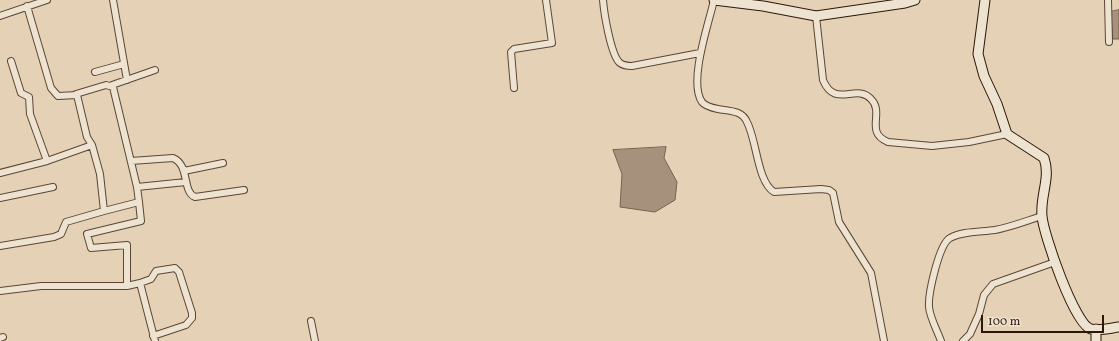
<!DOCTYPE html>
<style>
body{margin:0}
#map{position:relative;width:1119px;height:341px;overflow:hidden;background:#e5d2b6;font-family:Vollkorn,serif}
canvas{display:block}
.scale{position:absolute;left:981px;top:315px;width:123px;height:18px;box-sizing:border-box;border:2px solid #2d170b;border-top:0;padding-left:5px;font-size:12px;line-height:14px;white-space:nowrap;color:#2d170b;-webkit-text-stroke:3px #eee2d0;paint-order:stroke}
</style>
<div id="map">
<canvas width="1119" height="341"></canvas>
<div class="scale">100 m</div>
</div>
<script>
const g = document.querySelector('canvas').getContext('2d');
g.lineJoin = 'round';
function fill(path, color) {
  g.fillStyle = color;
  g.fill(path, 'evenodd');
}
function stroke(path, color, width, dash) {
  g.strokeStyle = color;
  g.lineWidth = width;
  g.lineCap = dash ? 'butt' : 'round';
  g.setLineDash(dash || []);
  g.stroke(path);
}
const water = new Path2D(`
 M 1119,10 L 1119,39 L 1113,39 L 1110,12 Z
 M 666,147 L 664,158 L 677,182 L 675,200 L 655,212 L 620,207 L 622,174 L 613,150 Z`);
fill(water, '#a6927c');
stroke(water, '#76614f', 1);
const street = new Path2D(`
 M 113,0 L 127,80
 M 603,0 C 604,13 611,56 620,63 C 624,66 628,66 632,66 L 700,53
 M 714,0 C 709,23 688,82 702,102 C 705,106 713,108 718,109 C 729,111 742,110 747,122 C 757,141 757,181 774,192 L 821,189 L 829,190 L 833,193 L 839,222 L 871,273 L 884,341
 M 1108,0 L 1109,42
 M 27,6 L 51,88 L 58,96 L 77,95 L 87,137 L 92,145
 M 0,16 L 47,0
 M 816,16 L 823,80 C 835,109 856,83 871,99 C 885,113 864,132 888,142 L 932,146 L 969,142 L 1007,134
 M 95,72 L 124,64
 M 112,85 L 155,70
 M 514,88 L 511,52 L 514,49 L 552,43 L 546,0
 M 76,94 L 106,85 L 113,87 L 137,187
 M 47,161 L 92,145 L 100,174 L 104,211 L 139,202 L 141,221 L 87,234 L 91,248 L 127,245 L 127,286 L 140,283 L 155,341
 M 131,161 L 173,158 C 190,165 182,192 195,197 L 244,190
 M 184,171 L 223,163
 M 0,173 L 47,161 L 30,114 L 29,97 L 21,93 L 11,61
 M 0,198 L 53,187
 M 139,202 L 137,187 L 186,182
 M 0,246 L 54,237 L 61,234 L 66,222 L 104,211
 M 140,283 L 151,279 L 156,271 L 175,268 L 179,272 L 192,313 L 192,318 L 186,325 L 153,336
 M 0,291 L 41,286 L 127,286
 M 311,321 L 315,341
 M 0,338 L 3,337
 M 941,341 C 937,330 930,318 929,307 C 928,294 939,244 950,238 C 962,231 981,232 995,230 C 1011,227 1026,221 1042,216
 M 963,341 L 970,334 L 979,314 L 984,295 L 993,284 L 1055,262`);
const secondary = new Path2D(`
 M 714,0 L 763,6 L 816,16 L 905,3 L 915,0
 M 985,0 L 978,54 L 984,76 L 997,104 L 1007,134 L 1044,158 C 1051,178 1040,195 1042,216 C 1043,233 1075,326 1091,329 C 1099,331 1111,328 1119,327
 M 1096,341 L 1096,329`);
stroke(street, '#5b4636', 8);
stroke(secondary, '#2d170b', 11);
stroke(street, '#eee2d0', 6);
stroke(secondary, '#eee2d0', 9);
</script>
